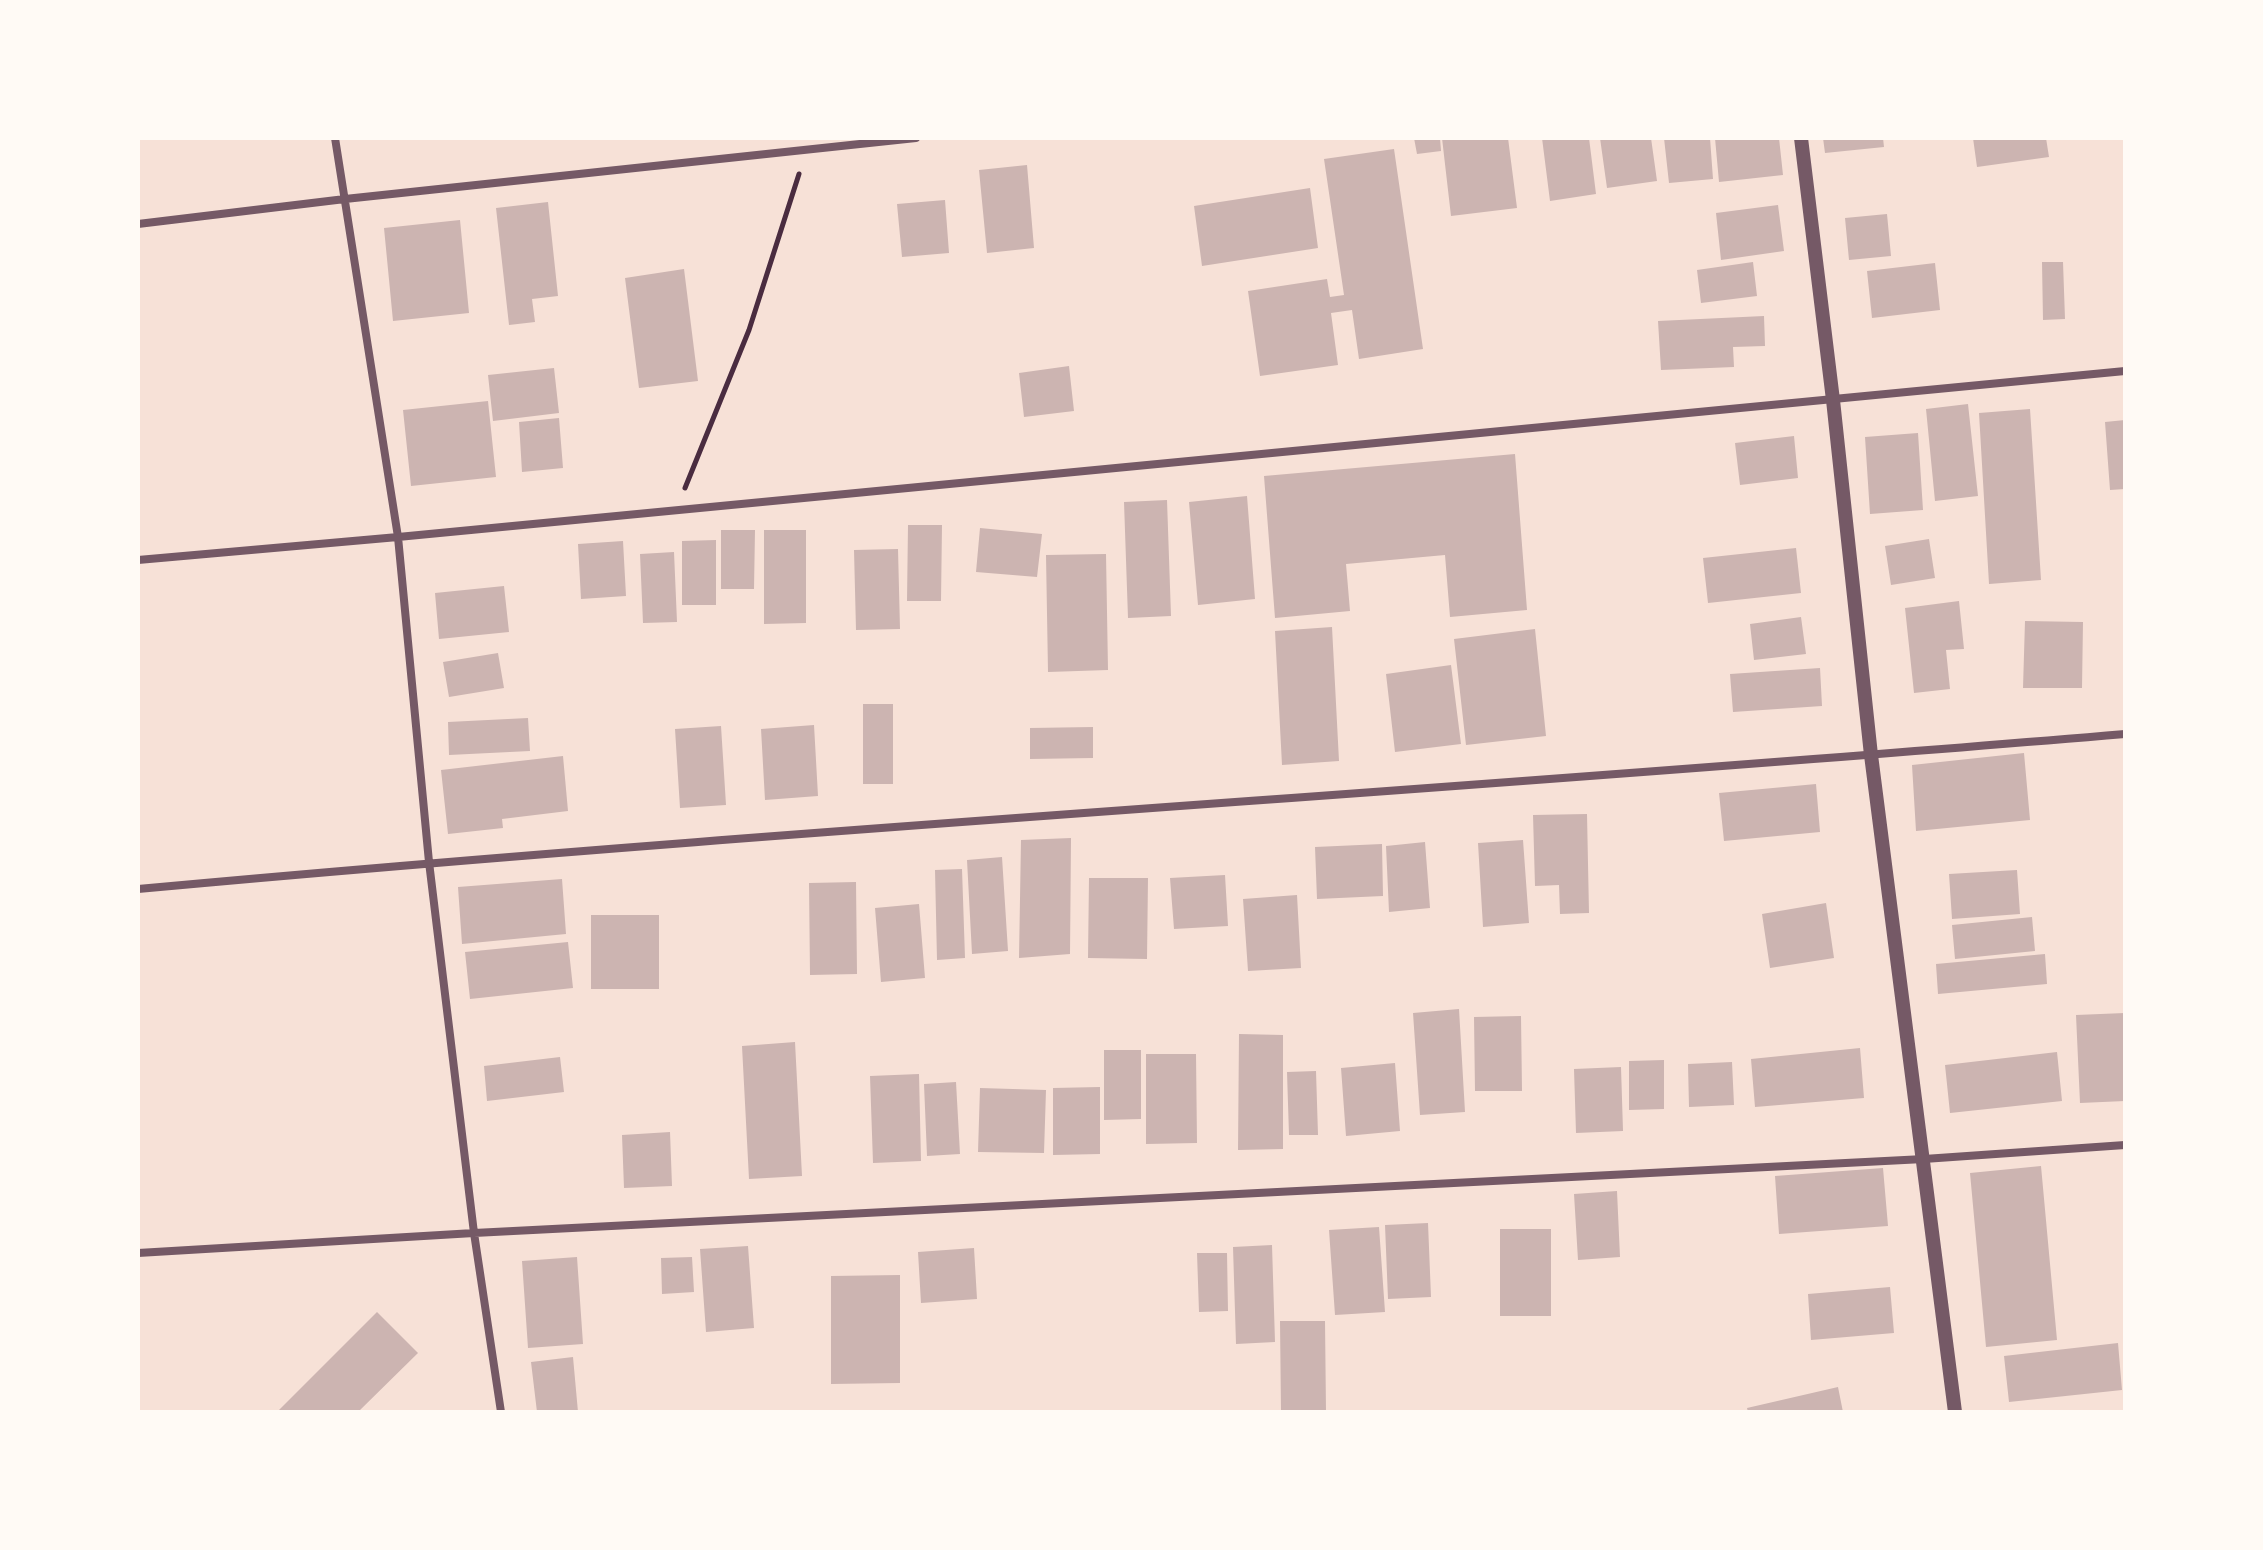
<!DOCTYPE html>
<style>
body{margin:0}
#map{position:relative;width:2263px;height:1550px;overflow:hidden;background:#f7e1d7;font-family:Inter,sans-serif}
canvas{display:block}
.frame{position:absolute;inset:0;border:140px solid #fffaf5;pointer-events:none}
</style>
<div id="map">
<canvas width="2263" height="1550"></canvas>
<div class="frame"></div>
</div>
<script>
const g = document.querySelector('canvas').getContext('2d');
g.lineJoin = 'round';
function fill(path, color) {
  g.fillStyle = color;
  g.fill(path, 'evenodd');
}
function stroke(path, color, width, dash) {
  g.strokeStyle = color;
  g.lineWidth = width;
  g.lineCap = dash ? 'butt' : 'round';
  g.setLineDash(dash || []);
  g.stroke(path);
}
fill(new Path2D(`
 M 1414,138 L 1440,138 L 1441,151 L 1417,154 Z
 M 1442,138 L 1508,138 L 1517,208 L 1451,216 Z
 M 1542,138 L 1589,138 L 1596,194 L 1550,201 Z
 M 1600,138 L 1651,138 L 1657,181 L 1607,188 Z
 M 1664,138 L 1710,138 L 1713,179 L 1669,183 Z
 M 1715,138 L 1779,138 L 1783,175 L 1719,182 Z
 M 1823,138 L 1883,138 L 1884,147 L 1825,153 Z
 M 1973,138 L 2046,138 L 2049,157 L 1977,167 Z
 M 1394,149 L 1423,349 L 1359,359 L 1352,310 L 1331,313 L 1338,365 L 1260,376 L 1248,291 L 1327,279 L 1330,297 L 1344,295 L 1324,159 Z
 M 1027,165 L 1034,248 L 987,253 L 979,170 Z
 M 1310,188 L 1318,248 L 1202,266 L 1194,206 Z
 M 945,200 L 949,253 L 902,257 L 897,204 Z
 M 548,202 L 558,296 L 532,299 L 535,322 L 509,325 L 496,208 Z
 M 1778,205 L 1784,251 L 1721,260 L 1716,213 Z
 M 1887,214 L 1891,256 L 1849,260 L 1845,218 Z
 M 460,220 L 469,313 L 393,321 L 384,228 Z
 M 1753,262 L 1757,296 L 1701,303 L 1697,270 Z
 M 2042,262 L 2063,262 L 2065,319 L 2043,320 Z
 M 1935,263 L 1940,310 L 1872,318 L 1867,271 Z
 M 684,269 L 698,381 L 639,388 L 625,278 Z
 M 1764,316 L 1765,346 L 1733,347 L 1734,367 L 1661,370 L 1658,321 Z
 M 1069,366 L 1074,411 L 1024,417 L 1019,373 Z
 M 554,368 L 559,413 L 493,421 L 488,375 Z
 M 488,401 L 496,477 L 411,486 L 403,410 Z
 M 1968,404 L 1978,496 L 1935,501 L 1926,409 Z
 M 2030,409 L 2041,580 L 1989,584 L 1979,413 Z
 M 559,418 L 563,468 L 522,472 L 519,422 Z
 M 2125,420 L 2125,489 L 2110,490 L 2105,422 Z
 M 1918,433 L 1923,510 L 1870,514 L 1865,437 Z
 M 1794,436 L 1798,478 L 1740,485 L 1735,443 Z
 M 1515,454 L 1527,610 L 1450,617 L 1445,555 L 1346,564 L 1350,611 L 1275,618 L 1264,476 Z
 M 1247,496 L 1255,599 L 1198,605 L 1189,502 Z
 M 1167,500 L 1171,616 L 1128,618 L 1124,502 Z
 M 908,525 L 942,525 L 941,601 L 907,601 Z
 M 980,528 L 1042,534 L 1037,577 L 976,572 Z
 M 721,530 L 755,530 L 754,589 L 721,589 Z
 M 764,530 L 806,530 L 806,623 L 764,624 Z
 M 1929,539 L 1935,578 L 1891,585 L 1885,546 Z
 M 716,540 L 716,605 L 682,605 L 682,541 Z
 M 623,541 L 626,596 L 581,599 L 578,544 Z
 M 1796,548 L 1801,593 L 1708,603 L 1703,558 Z
 M 898,549 L 900,629 L 856,630 L 854,550 Z
 M 674,552 L 677,622 L 643,623 L 640,554 Z
 M 1106,554 L 1108,670 L 1048,672 L 1046,555 Z
 M 504,586 L 509,632 L 439,639 L 435,593 Z
 M 1959,601 L 1964,649 L 1946,650 L 1950,689 L 1914,693 L 1905,608 Z
 M 1801,617 L 1806,654 L 1754,660 L 1750,624 Z
 M 2025,621 L 2083,622 L 2082,688 L 2023,688 Z
 M 1332,627 L 1339,761 L 1282,765 L 1275,631 Z
 M 1535,629 L 1546,736 L 1466,745 L 1454,639 Z
 M 498,653 L 504,688 L 449,697 L 443,662 Z
 M 1451,665 L 1461,744 L 1395,752 L 1386,674 Z
 M 1820,668 L 1822,706 L 1733,712 L 1730,674 Z
 M 863,704 L 893,704 L 893,784 L 863,784 Z
 M 528,718 L 530,751 L 449,755 L 448,722 Z
 M 814,725 L 818,796 L 765,800 L 761,729 Z
 M 721,726 L 726,805 L 680,808 L 675,729 Z
 M 1093,727 L 1093,758 L 1030,759 L 1030,728 Z
 M 2024,753 L 2030,820 L 1916,831 L 1912,765 Z
 M 563,756 L 568,811 L 502,819 L 503,828 L 448,834 L 441,770 Z
 M 1816,784 L 1820,832 L 1724,841 L 1719,793 Z
 M 1587,814 L 1589,913 L 1560,914 L 1559,885 L 1535,886 L 1533,815 Z
 M 1071,838 L 1070,954 L 1019,958 L 1021,840 Z
 M 1523,840 L 1529,923 L 1483,927 L 1478,843 Z
 M 1425,842 L 1430,908 L 1389,912 L 1386,846 Z
 M 1382,844 L 1383,896 L 1317,899 L 1315,847 Z
 M 1002,857 L 1008,951 L 972,954 L 967,860 Z
 M 962,869 L 965,958 L 937,960 L 935,870 Z
 M 2017,870 L 2020,914 L 1952,919 L 1949,874 Z
 M 1225,875 L 1228,926 L 1174,929 L 1170,878 Z
 M 1089,878 L 1148,878 L 1147,959 L 1088,958 Z
 M 562,879 L 566,934 L 462,944 L 458,887 Z
 M 856,882 L 857,974 L 810,975 L 809,883 Z
 M 1297,895 L 1301,968 L 1248,971 L 1243,899 Z
 M 1826,903 L 1834,958 L 1770,968 L 1762,914 Z
 M 919,904 L 925,978 L 881,982 L 875,908 Z
 M 591,915 L 659,915 L 659,989 L 591,989 Z
 M 2032,917 L 2035,951 L 1955,959 L 1952,925 Z
 M 568,942 L 573,988 L 470,999 L 465,952 Z
 M 2045,954 L 2047,984 L 1938,994 L 1936,964 Z
 M 1459,1009 L 1465,1112 L 1420,1115 L 1413,1013 Z
 M 2125,1013 L 2125,1101 L 2080,1103 L 2076,1015 Z
 M 1521,1016 L 1522,1091 L 1475,1091 L 1474,1017 Z
 M 1239,1034 L 1283,1035 L 1283,1149 L 1238,1150 Z
 M 795,1042 L 802,1176 L 749,1179 L 742,1046 Z
 M 1860,1048 L 1864,1098 L 1755,1107 L 1751,1059 Z
 M 1104,1050 L 1141,1050 L 1141,1119 L 1104,1120 Z
 M 2057,1052 L 2062,1101 L 1950,1113 L 1945,1065 Z
 M 1146,1054 L 1196,1054 L 1197,1143 L 1146,1144 Z
 M 560,1057 L 564,1092 L 487,1101 L 484,1066 Z
 M 1664,1060 L 1664,1109 L 1629,1110 L 1629,1061 Z
 M 1732,1062 L 1734,1105 L 1689,1107 L 1688,1064 Z
 M 1395,1063 L 1400,1131 L 1346,1136 L 1341,1068 Z
 M 1621,1067 L 1623,1131 L 1576,1133 L 1574,1069 Z
 M 1316,1071 L 1318,1135 L 1289,1135 L 1287,1072 Z
 M 919,1074 L 921,1161 L 873,1163 L 870,1076 Z
 M 956,1082 L 960,1154 L 927,1156 L 924,1084 Z
 M 1100,1087 L 1100,1154 L 1053,1155 L 1053,1088 Z
 M 980,1088 L 1046,1090 L 1044,1153 L 978,1152 Z
 M 670,1132 L 672,1186 L 624,1188 L 622,1135 Z
 M 2041,1166 L 2057,1340 L 1986,1347 L 1970,1173 Z
 M 1883,1168 L 1888,1226 L 1779,1234 L 1775,1176 Z
 M 1617,1191 L 1620,1257 L 1578,1260 L 1574,1194 Z
 M 1428,1223 L 1431,1297 L 1388,1299 L 1385,1225 Z
 M 1379,1227 L 1385,1312 L 1335,1315 L 1329,1230 Z
 M 1500,1229 L 1551,1229 L 1551,1316 L 1500,1316 Z
 M 1272,1245 L 1275,1342 L 1236,1344 L 1233,1247 Z
 M 748,1246 L 754,1328 L 706,1332 L 700,1249 Z
 M 974,1248 L 977,1299 L 921,1303 L 918,1252 Z
 M 1197,1253 L 1227,1253 L 1228,1311 L 1199,1312 Z
 M 577,1257 L 583,1344 L 528,1348 L 522,1261 Z
 M 692,1257 L 694,1292 L 662,1294 L 661,1258 Z
 M 900,1275 L 900,1383 L 831,1384 L 831,1276 Z
 M 1890,1287 L 1894,1333 L 1811,1340 L 1808,1294 Z
 M 377,1312 L 418,1353 L 358,1412 L 277,1412 Z
 M 1280,1321 L 1325,1321 L 1326,1412 L 1281,1412 Z
 M 2118,1343 L 2122,1390 L 2009,1402 L 2004,1356 Z
 M 573,1357 L 578,1412 L 537,1412 L 531,1362 Z
 M 1838,1387 L 1843,1412 L 1748,1412 L 1747,1408 Z`), '#ccb4b1');
stroke(new Path2D(`
 M 685,488 L 749,330 L 799,174`), '#4a2c40', 5);
stroke(new Path2D(`
 M 335,138 L 398,537 L 429,862 L 474,1233 L 501,1412
 M 138,224 L 345,199 L 916,138
 M 138,560 L 398,537 L 2125,371
 M 138,889 C 800,828 1463,790 2125,734
 M 138,1253 L 474,1233 L 1924,1159 L 2125,1145`), '#755966', 8);
stroke(new Path2D(`
 M 1801,138 L 1833,400 L 1871,755 L 1955,1412`), '#755966', 14);
</script>
